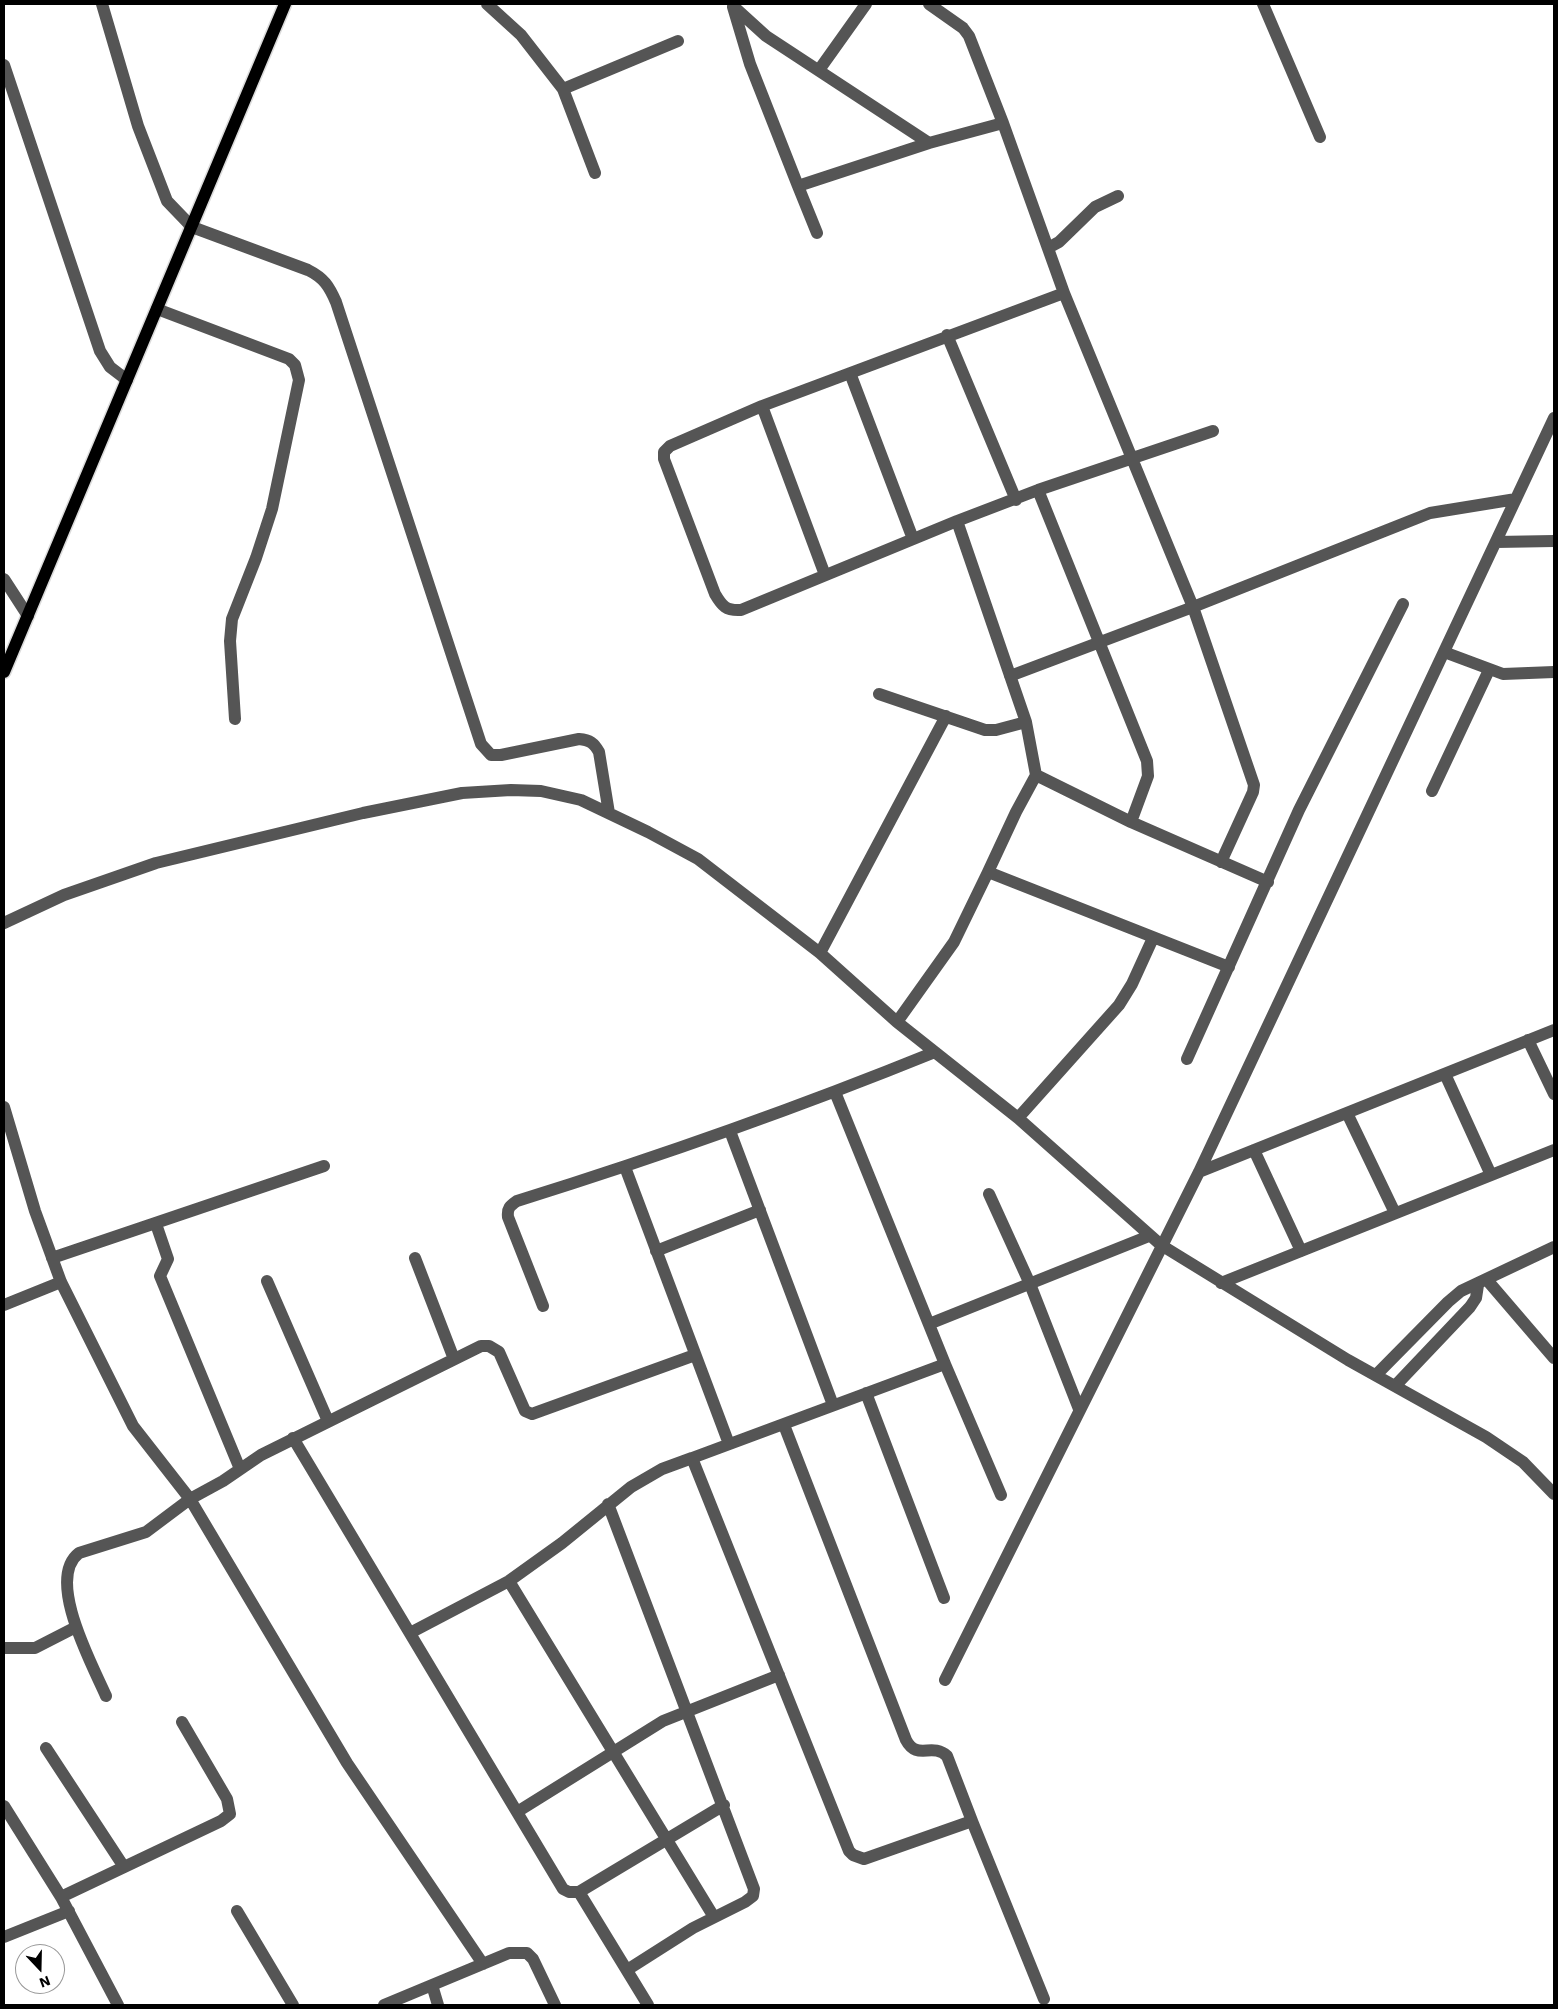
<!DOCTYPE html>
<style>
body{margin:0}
#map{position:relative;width:1558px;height:2009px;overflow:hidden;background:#fff;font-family:"Work Sans",sans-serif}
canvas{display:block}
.frame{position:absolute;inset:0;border:5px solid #000;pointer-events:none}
.north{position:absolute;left:15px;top:1944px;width:50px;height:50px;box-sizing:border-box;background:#fff;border:1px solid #999;border-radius:50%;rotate:159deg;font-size:14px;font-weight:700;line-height:20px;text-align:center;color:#000}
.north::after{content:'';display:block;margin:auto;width:18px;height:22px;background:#000;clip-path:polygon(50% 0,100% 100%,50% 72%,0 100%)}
</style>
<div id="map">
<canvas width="1558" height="2009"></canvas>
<div class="frame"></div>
<div class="north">N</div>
</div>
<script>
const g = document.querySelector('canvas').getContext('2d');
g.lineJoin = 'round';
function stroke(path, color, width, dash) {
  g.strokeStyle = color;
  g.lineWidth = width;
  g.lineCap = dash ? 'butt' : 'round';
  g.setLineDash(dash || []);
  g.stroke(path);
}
const major = new Path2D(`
 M 4,672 L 285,4`);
stroke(major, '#dbdbdb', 15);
stroke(new Path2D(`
 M 102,4 L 138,126 L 167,201 L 192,227 L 308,270 C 324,278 329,286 336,302 L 481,744 L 491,755 L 501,755 L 579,739 C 590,740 594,743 599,752 L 609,813
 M 487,4 L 521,35 L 563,89 L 595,173
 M 929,4 L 963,28 L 969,36 L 1003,123 L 1064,293 L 1193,607 L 1010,676
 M 1263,4 L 1320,137
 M 733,6 L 766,36 L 929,143
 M 733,7 L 750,64 L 798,186 L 929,143 L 1003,123
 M 4,65 L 100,351 L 110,367 L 127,380
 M 819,70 L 866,4
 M 563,89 L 678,41
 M 798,186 L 817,233
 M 1048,248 L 1059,242 L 1095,207 L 1118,196
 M 157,309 L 289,359 L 295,365 L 299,380 L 272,509 L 256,558 L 232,619 L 230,641 L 235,719
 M 947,335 L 1016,500
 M 850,373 L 913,539
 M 762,406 L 825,575
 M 1213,431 L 1038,490 L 957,521 L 1026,722 L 1036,775 L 1016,812 L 988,872 L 1229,967
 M 1038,490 L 1147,761 L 1148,776 L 1131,822
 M 957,521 L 741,610 C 726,611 722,606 715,594 L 664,459 L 664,452 L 670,446 L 762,406 L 1064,293
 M 1496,542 L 1554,541
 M 4,579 L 28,616
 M 1444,652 L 1503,674 L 1554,672
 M 879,694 L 985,730 L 996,730 L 1026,722
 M 1036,775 L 1131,822 L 1268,882
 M 1432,791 L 1489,670
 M 1221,862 L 1253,792 L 1254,785 L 1193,607 L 1430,513 L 1516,499
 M 4,923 L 64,895 L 156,863 L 363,813 L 462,793 L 511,790 L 541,791 L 581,800 L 648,832 L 698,859 L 820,953 L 897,1022 L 1018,1118 L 1161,1245 L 1348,1360 L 1486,1437 L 1523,1462 L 1554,1494
 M 820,953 L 946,716
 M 897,1022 L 954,942 L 988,872
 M 1528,1040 L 1554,1094
 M 1187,1059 L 1299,810 L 1403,604
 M 1445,1074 L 1491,1175
 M 4,1107 L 35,1211 L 61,1282 L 133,1426 L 190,1499 L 347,1763 L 483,1964
 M 1347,1113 L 1395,1213
 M 1018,1118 L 1119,1005 L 1132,984 L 1153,938
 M 730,1131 L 833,1405
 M 1254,1150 L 1301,1251
 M 625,1167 L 729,1444
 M 1199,1172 L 1554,1030
 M 989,1194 L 1030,1284 L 1079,1409
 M 156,1224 L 168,1259 L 160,1276 L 240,1469
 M 656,1251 L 760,1210
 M 52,1258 L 324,1166
 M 415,1258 L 454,1359
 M 1487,1280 L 1554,1358
 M 267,1281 L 328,1421
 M 1221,1283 L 1554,1150
 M 4,1305 L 61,1282
 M 543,1306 L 508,1217 C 507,1208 510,1206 517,1201 C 658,1157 797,1108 935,1052
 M 929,1324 L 1149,1236
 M 945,1364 L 1001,1495
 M 1376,1375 L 1448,1302 L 1461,1291 L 1554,1247
 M 1395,1386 L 1470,1307 L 1476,1298 L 1478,1285
 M 866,1393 L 944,1598
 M 784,1425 L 906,1740 C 917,1761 932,1742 947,1756 L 972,1821 L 864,1859 L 853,1855 L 849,1851 L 692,1458 L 945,1364 L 835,1092
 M 293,1438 L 563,1889 L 569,1892 L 579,1892 L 724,1805
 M 608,1504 L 754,1889 L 753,1896 L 745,1902 L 693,1928 L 627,1970
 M 509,1581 L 714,1917
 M 410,1633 L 509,1581 L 562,1543 L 631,1487 L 662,1469 L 692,1458
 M 4,1648 L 35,1648 L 76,1627
 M 945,1680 L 1199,1172 L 1554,418
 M 106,1696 C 93,1666 45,1579 79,1553 L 146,1532 L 190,1499 L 223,1481 L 261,1455 L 481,1346 L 489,1346 L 499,1352 L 525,1411 L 532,1414 L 695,1355
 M 46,1748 L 124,1867
 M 4,1806 L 61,1897 L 118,2005
 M 517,1812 L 663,1721 L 779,1675
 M 972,1821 L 1044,1999
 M 579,1892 L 648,2005
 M 61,1897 L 221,1821 L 230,1814 L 227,1799 L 182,1722
 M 237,1911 L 293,2005
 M 4,1937 L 69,1911
 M 432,1985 L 438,2005
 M 384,2005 L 509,1953 L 527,1953 L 533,1959 L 555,2005`), '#555', 12);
stroke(major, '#000', 12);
</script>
